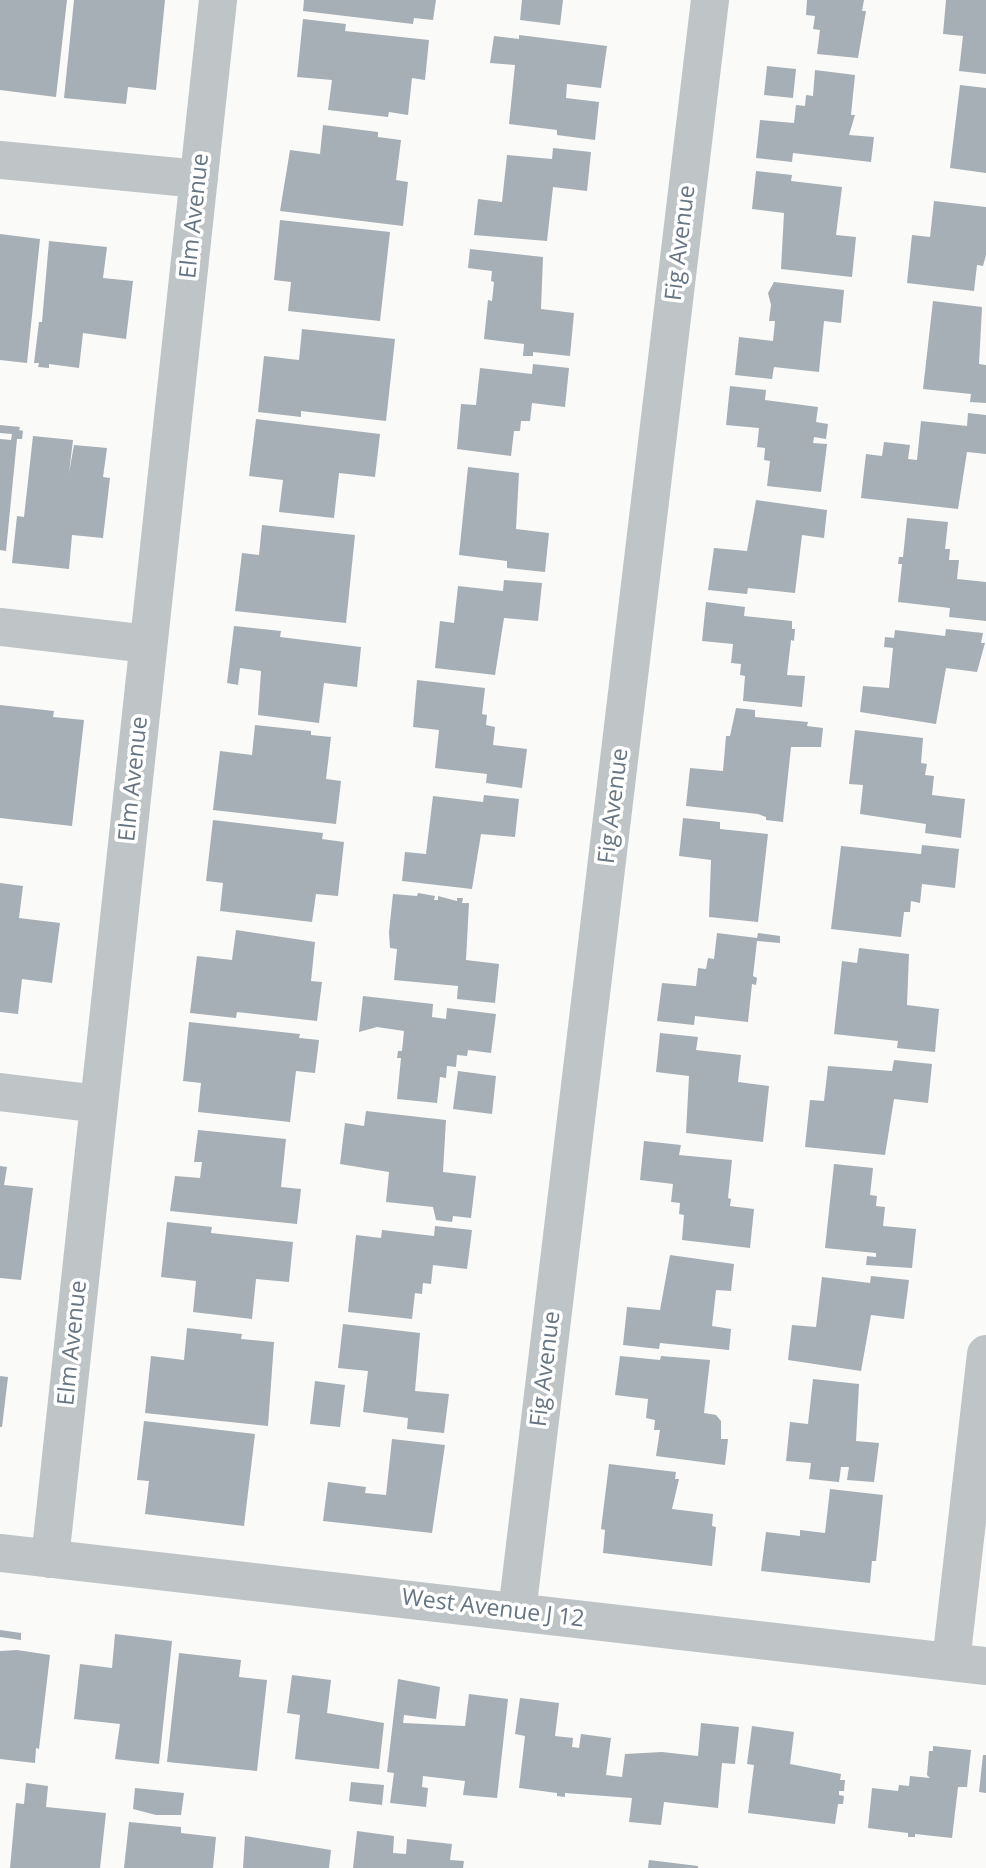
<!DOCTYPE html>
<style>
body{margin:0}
canvas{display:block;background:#fafaf8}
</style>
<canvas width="986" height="1868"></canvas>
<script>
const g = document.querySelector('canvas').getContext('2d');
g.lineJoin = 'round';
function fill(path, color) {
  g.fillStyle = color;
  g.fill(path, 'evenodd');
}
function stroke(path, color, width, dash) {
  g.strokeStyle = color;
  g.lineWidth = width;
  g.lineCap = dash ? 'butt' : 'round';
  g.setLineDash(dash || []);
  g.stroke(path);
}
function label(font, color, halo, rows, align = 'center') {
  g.font = font + ' "Open Sans",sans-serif';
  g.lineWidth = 7;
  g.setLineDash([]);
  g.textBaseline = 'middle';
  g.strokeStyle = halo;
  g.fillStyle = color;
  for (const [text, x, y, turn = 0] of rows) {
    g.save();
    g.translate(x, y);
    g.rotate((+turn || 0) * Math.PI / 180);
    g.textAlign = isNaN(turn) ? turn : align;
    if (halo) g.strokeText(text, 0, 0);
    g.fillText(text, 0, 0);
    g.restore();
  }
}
fill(new Path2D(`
 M 0,0 L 67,0 L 56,97 L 0,90 Z
 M 74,0 L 165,0 L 156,90 L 128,87 L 126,104 L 64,98 Z
 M 304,0 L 436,0 L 433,20 L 414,18 L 413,24 L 303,11 Z
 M 522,0 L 563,0 L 560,25 L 520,20 Z
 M 807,0 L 864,0 L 862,11 L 866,11 L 858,58 L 817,54 L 820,30 L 813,29 L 815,16 L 806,15 Z
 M 946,0 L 986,0 L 986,74 L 959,71 L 963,36 L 943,34 Z
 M 303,19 L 346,24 L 345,31 L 429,40 L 425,80 L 412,78 L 408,115 L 389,112 L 388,117 L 328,110 L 332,80 L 297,77 Z
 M 519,35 L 607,46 L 601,88 L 567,84 L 566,98 L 599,102 L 595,140 L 557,135 L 557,130 L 509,124 L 515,65 L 490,63 L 494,36 L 519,39 Z
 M 767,66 L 796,69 L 793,98 L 764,95 Z
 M 815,70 L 855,75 L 851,115 L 855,115 L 849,135 L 874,137 L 871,162 L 793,153 L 792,162 L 756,158 L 760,120 L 794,123 L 796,105 L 805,106 L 806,95 L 813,96 Z
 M 960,85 L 986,88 L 986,173 L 950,168 Z
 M 323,125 L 378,132 L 378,137 L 401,140 L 396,180 L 408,182 L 403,226 L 280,211 L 290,150 L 320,154 Z
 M 553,148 L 591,152 L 587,191 L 553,187 L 547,241 L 474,235 L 478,199 L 502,202 L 507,155 L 552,159 Z
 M 756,171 L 792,175 L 791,181 L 842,187 L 836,235 L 856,237 L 852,277 L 781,269 L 784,213 L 752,209 Z
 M 934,201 L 986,207 L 986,255 L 983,266 L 977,265 L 974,291 L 907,283 L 912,235 L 930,237 Z
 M 280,220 L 390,232 L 380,321 L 288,311 L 291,282 L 274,280 Z
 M 0,234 L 40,239 L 27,363 L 0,360 Z
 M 49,241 L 107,247 L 103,278 L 133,281 L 126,339 L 83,333 L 79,368 L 49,364 L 49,368 L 38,367 L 39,363 L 34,363 L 39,322 L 42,322 Z
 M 470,249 L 543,257 L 541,309 L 574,313 L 570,356 L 533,352 L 533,356 L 523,356 L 524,344 L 484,339 L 488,300 L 492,301 L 494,282 L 491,281 L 492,271 L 468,268 Z
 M 774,282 L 844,290 L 841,323 L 824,321 L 819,372 L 774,367 L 772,379 L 735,375 L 739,337 L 773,341 L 775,321 L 769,321 L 771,305 L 768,293 Z
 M 933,301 L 982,307 L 979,364 L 986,365 L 986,403 L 970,402 L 971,394 L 923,389 Z
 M 302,329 L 395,339 L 386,421 L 301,411 L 301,417 L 258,412 L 264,356 L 299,360 Z
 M 533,364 L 569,368 L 565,407 L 532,403 L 530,421 L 521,421 L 520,431 L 514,431 L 511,456 L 457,449 L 461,404 L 476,405 L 480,368 L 532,374 Z
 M 730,386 L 766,390 L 765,400 L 818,407 L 816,422 L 828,424 L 826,439 L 814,437 L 813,443 L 827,444 L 821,492 L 767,486 L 770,461 L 764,460 L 765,448 L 757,447 L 759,428 L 726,425 Z
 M 968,413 L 986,415 L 986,454 L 967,452 L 958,509 L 861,498 L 866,454 L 882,456 L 884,442 L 910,445 L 908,459 L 917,460 L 921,421 L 967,426 Z
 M 256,419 L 380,434 L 375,477 L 339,473 L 334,518 L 279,512 L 283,480 L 249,476 Z
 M 0,425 L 20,427 L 19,430 L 23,431 L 22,439 L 17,439 L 6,551 L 0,550 L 0,439 L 11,440 L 12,434 L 0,433 Z
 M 33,436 L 73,440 L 69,473 L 74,445 L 107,448 L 103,477 L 110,478 L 103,538 L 72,535 L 69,569 L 12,563 L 17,516 L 24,517 Z
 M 468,467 L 519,473 L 516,529 L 549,533 L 545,572 L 507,568 L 507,561 L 459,555 Z
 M 756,500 L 827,510 L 824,538 L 802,535 L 795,593 L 748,588 L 747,594 L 708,590 L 714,548 L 747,551 Z
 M 907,518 L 948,522 L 945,549 L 950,549 L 949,560 L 959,560 L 957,579 L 986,582 L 986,621 L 949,617 L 950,608 L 898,602 L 902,564 L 898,564 L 899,557 L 903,557 Z
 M 262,525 L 355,535 L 346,623 L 235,611 L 242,553 L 259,555 Z
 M 504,580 L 542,583 L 538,621 L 504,618 L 495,675 L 435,668 L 440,621 L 454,623 L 458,586 L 503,591 Z
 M 706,602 L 745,607 L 744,616 L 792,621 L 792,629 L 795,629 L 794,641 L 791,640 L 787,675 L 805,676 L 802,707 L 743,701 L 745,676 L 740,675 L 741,664 L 731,663 L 733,644 L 702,641 Z
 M 234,626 L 281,631 L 280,637 L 361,647 L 357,687 L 324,683 L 319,723 L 258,715 L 261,671 L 240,668 L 238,685 L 227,683 Z
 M 946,629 L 983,633 L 981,643 L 985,643 L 977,672 L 946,668 L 936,724 L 860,712 L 863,686 L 889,688 L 893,648 L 884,647 L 885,637 L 894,638 L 895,630 L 945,636 Z
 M 417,680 L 485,688 L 482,714 L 487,715 L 486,725 L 495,727 L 493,745 L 527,749 L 522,788 L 486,783 L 487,774 L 435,768 L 439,730 L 413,727 Z
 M 0,705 L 54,711 L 53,717 L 84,720 L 72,826 L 0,818 Z
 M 736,708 L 755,710 L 755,717 L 808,722 L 807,726 L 823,728 L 821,747 L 791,747 L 783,822 L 766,820 L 766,817 L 758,814 L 686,806 L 690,768 L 723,771 L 726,736 L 730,736 Z
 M 255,725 L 311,731 L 311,735 L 331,737 L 326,779 L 341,781 L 336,824 L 213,810 L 220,751 L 252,755 Z
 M 855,730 L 923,738 L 921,763 L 927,764 L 925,775 L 934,776 L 932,795 L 965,799 L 961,838 L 925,833 L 926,824 L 860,814 L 863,785 L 849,784 Z
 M 484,795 L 519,799 L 515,837 L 481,834 L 472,889 L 402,881 L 405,852 L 426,854 L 433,796 L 483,802 Z
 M 683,818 L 720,822 L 720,829 L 768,834 L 758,922 L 709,917 L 711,860 L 679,856 Z
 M 213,820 L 323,833 L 322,839 L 344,842 L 338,896 L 316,894 L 312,922 L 220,911 L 223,883 L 206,881 Z
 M 922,845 L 959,849 L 955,888 L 922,884 L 920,903 L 911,901 L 910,912 L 904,912 L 901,937 L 831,929 L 841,846 L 921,854 Z
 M 0,883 L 23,886 L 19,918 L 60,923 L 52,983 L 22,979 L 18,1014 L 0,1012 Z
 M 418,893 L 435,896 L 434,900 L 438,900 L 438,896 L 457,901 L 457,898 L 463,898 L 462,903 L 469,903 L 466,960 L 499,964 L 495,1003 L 457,999 L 458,986 L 394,980 L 397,949 L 390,948 L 389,932 L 393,894 L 417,896 Z
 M 236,930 L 315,942 L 311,981 L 322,982 L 317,1021 L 237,1012 L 236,1018 L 190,1013 L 197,956 L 232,960 Z
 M 717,933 L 757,938 L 758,933 L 780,936 L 780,943 L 757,941 L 753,976 L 757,978 L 756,985 L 752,984 L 748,1022 L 695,1016 L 694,1025 L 657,1021 L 662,983 L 696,986 L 698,968 L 706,969 L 708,958 L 714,959 Z
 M 859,948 L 909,954 L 907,1005 L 939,1009 L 935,1052 L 897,1048 L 898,1041 L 834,1034 L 842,961 L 857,963 Z
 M 363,996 L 433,1004 L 432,1017 L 446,1019 L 447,1008 L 496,1014 L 491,1053 L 468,1050 L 467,1056 L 457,1055 L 456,1067 L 447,1066 L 446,1078 L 440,1077 L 437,1103 L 397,1099 L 401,1058 L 397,1058 L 398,1051 L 402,1051 L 404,1031 L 377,1027 L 359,1032 Z
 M 189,1022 L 300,1034 L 299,1038 L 319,1040 L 315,1073 L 296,1071 L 290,1122 L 198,1112 L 201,1083 L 183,1081 Z
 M 660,1033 L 698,1037 L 696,1050 L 741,1055 L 738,1082 L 769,1086 L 763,1142 L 686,1133 L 689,1076 L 656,1072 Z
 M 894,1060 L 932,1064 L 928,1103 L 894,1099 L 885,1155 L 805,1147 L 810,1100 L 824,1101 L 828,1066 L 892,1071 Z
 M 458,1071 L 496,1076 L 492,1114 L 453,1109 Z
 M 366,1111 L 446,1120 L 443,1172 L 476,1176 L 471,1218 L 453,1216 L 452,1222 L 436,1220 L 433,1207 L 386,1202 L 389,1172 L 340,1164 L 345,1123 L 364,1126 Z
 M 198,1130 L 286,1139 L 281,1187 L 301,1189 L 297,1224 L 170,1211 L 175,1176 L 200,1178 L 202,1162 L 194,1162 Z
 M 644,1141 L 681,1145 L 679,1155 L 732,1160 L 728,1198 L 731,1199 L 730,1206 L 754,1209 L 750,1248 L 682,1240 L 684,1215 L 679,1214 L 680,1203 L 671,1202 L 673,1184 L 640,1180 Z
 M 834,1164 L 873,1168 L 870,1195 L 877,1196 L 876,1206 L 885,1207 L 883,1226 L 916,1229 L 912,1268 L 866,1265 L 867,1256 L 876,1257 L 876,1253 L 825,1248 Z
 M 0,1166 L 7,1167 L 4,1185 L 33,1188 L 21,1280 L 0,1278 Z
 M 167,1222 L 212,1227 L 211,1233 L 293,1242 L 289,1282 L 256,1279 L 252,1319 L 193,1312 L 196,1281 L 161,1277 Z
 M 435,1226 L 472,1230 L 467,1269 L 433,1265 L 431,1284 L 423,1283 L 422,1294 L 415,1293 L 412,1319 L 348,1312 L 356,1235 L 381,1238 L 382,1230 L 434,1236 Z
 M 670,1255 L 734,1264 L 731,1291 L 716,1290 L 712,1326 L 731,1329 L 729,1350 L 660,1343 L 659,1349 L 623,1345 L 627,1307 L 660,1310 Z
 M 871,1276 L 909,1280 L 904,1319 L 871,1315 L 861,1371 L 788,1360 L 792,1325 L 816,1327 L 822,1277 L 870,1283 Z
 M 343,1324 L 420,1333 L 415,1391 L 449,1394 L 444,1433 L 407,1429 L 408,1418 L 363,1412 L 368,1371 L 338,1368 Z
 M 187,1328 L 242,1334 L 241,1339 L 274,1342 L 268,1426 L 145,1413 L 151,1356 L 184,1360 Z
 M 620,1356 L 660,1360 L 661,1356 L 710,1360 L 704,1413 L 716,1415 L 721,1421 L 721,1439 L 728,1439 L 725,1465 L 656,1456 L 660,1430 L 654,1430 L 655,1420 L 646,1418 L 648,1399 L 615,1395 Z
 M 0,1376 L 8,1377 L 2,1427 L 0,1427 Z
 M 813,1379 L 859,1384 L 856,1441 L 879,1443 L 874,1482 L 847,1480 L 849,1467 L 841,1467 L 839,1482 L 809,1479 L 811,1463 L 786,1461 L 790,1422 L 808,1424 Z
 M 315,1381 L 345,1385 L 340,1427 L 310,1424 Z
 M 144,1421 L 255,1434 L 244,1526 L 145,1514 L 149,1481 L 137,1480 Z
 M 392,1439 L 445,1445 L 432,1533 L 323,1521 L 328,1482 L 366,1487 L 365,1493 L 386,1495 Z
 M 609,1464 L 676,1472 L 675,1479 L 679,1479 L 672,1509 L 713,1514 L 712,1526 L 716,1527 L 712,1566 L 603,1553 L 605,1530 L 601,1529 Z
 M 830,1489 L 883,1495 L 876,1561 L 872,1561 L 870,1583 L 761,1571 L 766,1532 L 800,1536 L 800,1530 L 825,1533 Z
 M 0,1630 L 21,1633 L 21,1640 L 0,1637 Z
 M 115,1634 L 172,1641 L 159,1764 L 115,1759 L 120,1724 L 74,1719 L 80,1664 L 112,1668 Z
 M 17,1650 L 50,1655 L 39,1749 L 36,1748 L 35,1763 L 0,1759 L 0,1651 Z
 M 179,1653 L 241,1660 L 239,1677 L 267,1680 L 257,1771 L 167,1762 Z
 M 292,1675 L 331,1680 L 327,1713 L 384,1723 L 379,1769 L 295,1759 L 300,1715 L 287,1713 Z
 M 398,1679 L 440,1687 L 436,1719 L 404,1715 L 403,1723 L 465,1726 L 469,1694 L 508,1699 L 497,1798 L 463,1795 L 465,1781 L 423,1776 L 422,1787 L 428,1788 L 426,1807 L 390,1803 L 394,1773 L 387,1772 Z
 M 520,1698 L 559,1703 L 555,1736 L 573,1738 L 572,1747 L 579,1748 L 581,1734 L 611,1738 L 606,1775 L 622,1777 L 625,1754 L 662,1752 L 698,1756 L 701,1723 L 739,1727 L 735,1764 L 722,1763 L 718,1808 L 664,1802 L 661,1825 L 629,1822 L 632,1798 L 565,1793 L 565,1797 L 557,1796 L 557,1793 L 519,1788 L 525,1736 L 515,1734 Z
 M 752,1726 L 794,1732 L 790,1764 L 841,1774 L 840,1780 L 845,1780 L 844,1791 L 839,1791 L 839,1795 L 844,1796 L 843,1804 L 838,1804 L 835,1824 L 748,1813 L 754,1765 L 747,1764 Z
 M 933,1746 L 971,1750 L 967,1787 L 958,1787 L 952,1838 L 915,1834 L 915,1837 L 908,1837 L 908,1833 L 868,1828 L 872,1788 L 898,1791 L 899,1785 L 909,1786 L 910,1776 L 930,1778 L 927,1775 L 929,1751 L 933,1751 Z
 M 983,1755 L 986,1755 L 986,1793 L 979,1792 Z
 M 351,1782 L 384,1785 L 382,1805 L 349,1801 Z
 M 26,1783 L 48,1786 L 46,1807 L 106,1813 L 100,1868 L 10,1868 L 16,1803 L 24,1804 Z
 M 135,1788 L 184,1793 L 181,1815 L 156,1815 L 133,1809 Z
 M 129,1822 L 181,1827 L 181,1833 L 216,1837 L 213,1868 L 124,1868 Z
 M 357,1831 L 394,1836 L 393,1853 L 406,1854 L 407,1839 L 452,1844 L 450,1860 L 464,1861 L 463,1868 L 353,1868 Z
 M 245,1836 L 331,1850 L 329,1868 L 243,1868 Z
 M 649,1860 L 698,1866 L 698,1868 L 648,1868 Z`), '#a6afb5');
stroke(new Path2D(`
 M 0,160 L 199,179
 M 0,627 L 148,644
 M 0,1092 L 99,1104
 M 0,1553 L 986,1666
 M 50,1559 L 218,0
 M 517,1612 L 710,0
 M 951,1662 L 986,1354`), '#bfc4c7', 38);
label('23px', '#667581', '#fff', [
 ["Elm Avenue",195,216,-84],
 ["Fig Avenue",681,243,-83],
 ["Elm Avenue",134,779,-84],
 ["Fig Avenue",614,806,-83],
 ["Elm Avenue",73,1343,-84],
 ["Fig Avenue",546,1369,-83],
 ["West Avenue J 12",493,1609,7]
]);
</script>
